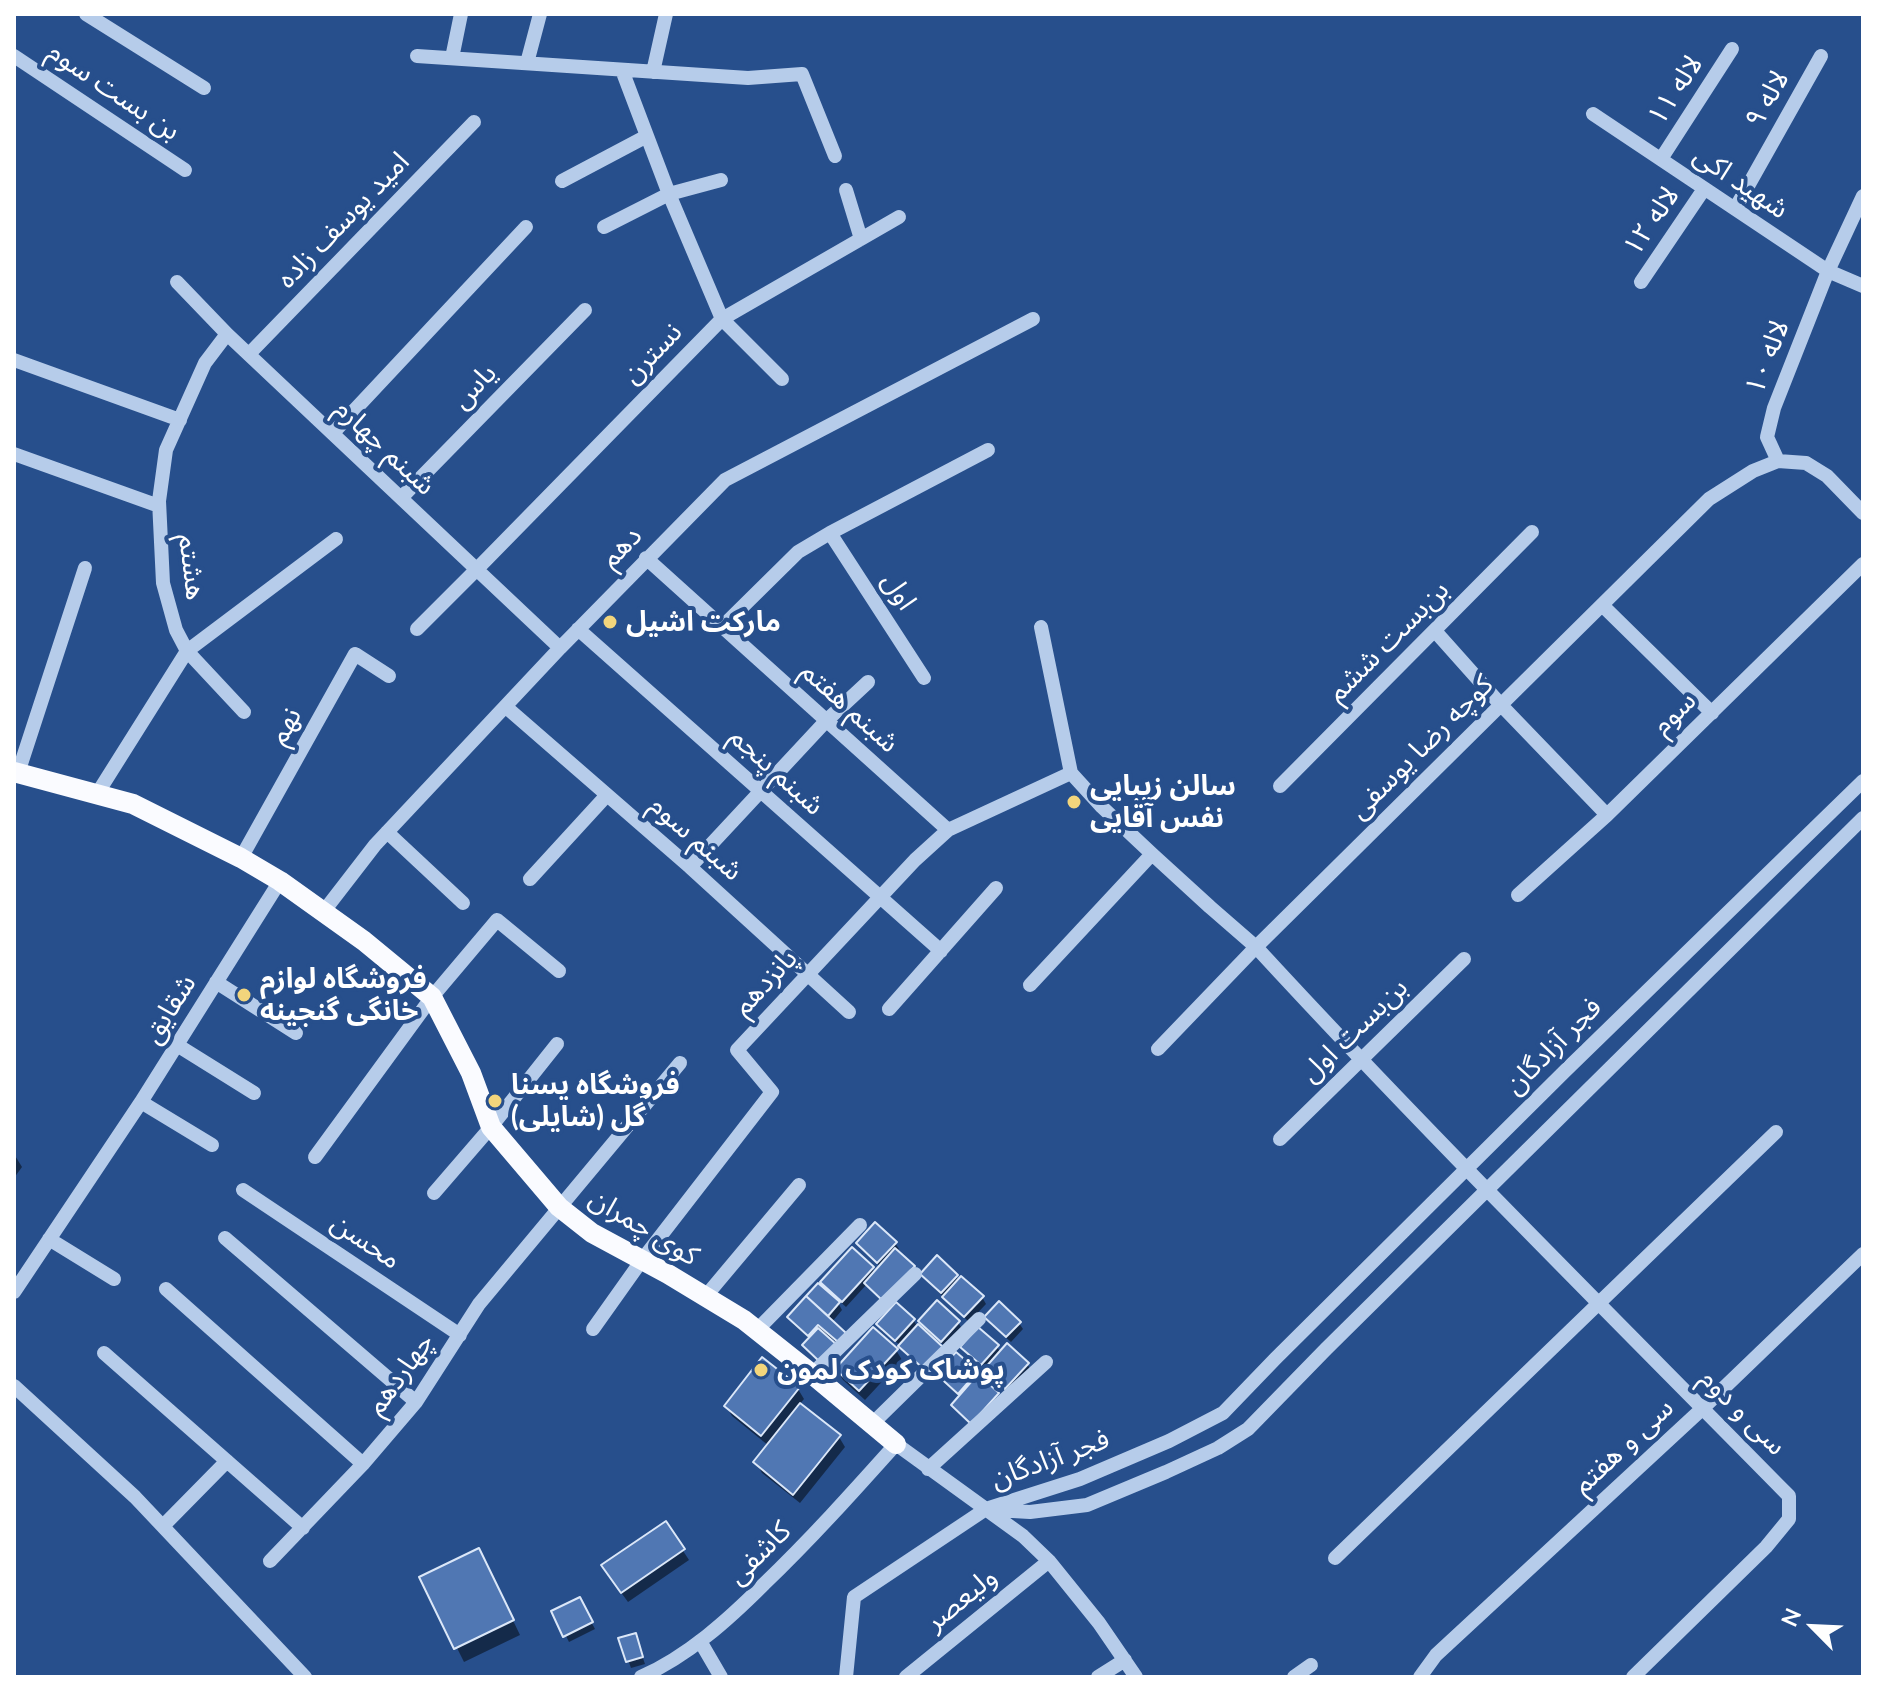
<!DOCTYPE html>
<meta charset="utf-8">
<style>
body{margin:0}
#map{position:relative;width:1877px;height:1691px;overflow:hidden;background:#274f8c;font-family:Lato,sans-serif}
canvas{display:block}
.frame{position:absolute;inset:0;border:16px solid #fff;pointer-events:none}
.north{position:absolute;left:1773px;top:1587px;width:80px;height:80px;-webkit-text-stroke:6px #274f8c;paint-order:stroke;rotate:294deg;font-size:22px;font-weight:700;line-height:32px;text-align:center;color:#fff}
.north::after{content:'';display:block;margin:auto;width:28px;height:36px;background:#fff;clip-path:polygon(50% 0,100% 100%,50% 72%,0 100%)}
</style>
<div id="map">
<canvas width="1877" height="1691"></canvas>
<div class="frame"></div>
<div class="north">N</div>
</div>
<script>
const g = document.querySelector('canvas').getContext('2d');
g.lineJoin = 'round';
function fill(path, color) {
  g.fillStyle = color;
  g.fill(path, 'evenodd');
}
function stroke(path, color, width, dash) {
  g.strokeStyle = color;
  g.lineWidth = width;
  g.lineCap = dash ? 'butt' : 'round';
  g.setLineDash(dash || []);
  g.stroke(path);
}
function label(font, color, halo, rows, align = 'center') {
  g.font = font + ' Lato,"Noto Sans Arabic",sans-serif';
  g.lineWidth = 8;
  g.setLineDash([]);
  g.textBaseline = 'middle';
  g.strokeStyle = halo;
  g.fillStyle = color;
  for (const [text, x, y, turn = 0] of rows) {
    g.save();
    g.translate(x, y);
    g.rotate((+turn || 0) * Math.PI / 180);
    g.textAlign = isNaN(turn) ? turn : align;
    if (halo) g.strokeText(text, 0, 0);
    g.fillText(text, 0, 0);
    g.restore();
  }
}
fill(new Path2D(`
 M 14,1154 L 22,1167 L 14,1178 Z
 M 858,1243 L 895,1243 L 899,1249 L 896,1252 L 888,1306 L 870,1289 L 867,1284 L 846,1307 L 835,1297 L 842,1310 L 832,1322 L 842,1347 L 831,1338 L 838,1351 L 824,1367 L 808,1352 L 804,1346 L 810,1339 L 793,1324 L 789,1317 L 818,1286 L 830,1295 L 822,1282 L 872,1268 L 875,1273 L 881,1267 L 862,1250 Z
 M 922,1274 L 956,1276 L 959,1281 L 982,1297 L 986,1304 L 969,1322 L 926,1280 Z
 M 896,1305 L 914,1321 L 918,1328 L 929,1336 L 921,1321 L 958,1322 L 962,1329 L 946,1347 L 932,1335 L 930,1337 L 929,1375 L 904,1352 L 900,1345 L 882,1331 L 878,1324 Z
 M 987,1317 L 1019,1323 L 1023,1329 L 1011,1342 L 990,1324 Z
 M 963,1347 L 997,1347 L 1001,1353 L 1027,1364 L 1031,1370 L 1010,1394 L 990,1375 L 986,1369 L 985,1370 L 966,1353 Z
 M 896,1350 L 902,1360 L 865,1400 L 843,1380 L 837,1370 Z
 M 976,1373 L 1001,1401 L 976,1428 L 957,1411 L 953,1405 L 960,1397 L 942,1381 L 938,1374 Z
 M 798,1389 L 804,1399 L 799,1405 L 839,1437 L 845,1447 L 800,1503 L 762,1473 L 756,1462 L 769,1446 L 732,1416 L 726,1406 Z
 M 665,1523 L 689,1560 L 628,1602 L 609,1576 Z
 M 486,1564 L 520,1635 L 464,1662 L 422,1578 Z
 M 579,1599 L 595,1629 L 569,1642 L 554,1612 Z
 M 635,1635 L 645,1664 L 631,1668 L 621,1640 Z`), '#0007');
const building = new Path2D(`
 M 875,1222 L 897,1242 L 877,1263 L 856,1243 Z
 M 852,1247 L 874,1267 L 842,1302 L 820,1282 Z
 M 895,1248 L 915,1266 L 883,1301 L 864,1283 Z
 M 937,1255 L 958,1275 L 941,1293 L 920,1274 Z
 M 961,1276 L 984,1296 L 964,1317 L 942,1297 Z
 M 818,1283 L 840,1302 L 828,1316 L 806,1296 Z
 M 806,1296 L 846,1333 L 838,1342 L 818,1325 L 808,1336 L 787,1317 Z
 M 937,1300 L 960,1321 L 941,1342 L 918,1321 Z
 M 999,1301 L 1021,1322 L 1006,1337 L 984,1317 Z
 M 896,1302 L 915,1319 L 895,1341 L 876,1324 Z
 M 918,1324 L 944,1348 L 925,1370 L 898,1346 Z
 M 873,1327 L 898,1349 L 859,1391 L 835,1369 Z
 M 978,1327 L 999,1345 L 981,1365 L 960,1347 Z
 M 818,1328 L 836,1344 L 820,1362 L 802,1345 Z
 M 1007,1343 L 1029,1363 L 1005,1389 L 984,1369 Z
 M 956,1352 L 978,1371 L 958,1394 L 936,1374 Z
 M 762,1357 L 800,1387 L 761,1436 L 724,1406 Z
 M 978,1374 L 999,1393 L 971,1424 L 951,1405 Z
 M 800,1403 L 841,1435 L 793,1495 L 753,1462 Z
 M 666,1521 L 685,1549 L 621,1593 L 601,1565 Z
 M 479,1548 L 514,1620 L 454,1649 L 419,1577 Z
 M 580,1597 L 593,1622 L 563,1637 L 551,1611 Z
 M 636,1633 L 643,1657 L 626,1662 L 618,1638 Z`);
fill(building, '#5077b3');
stroke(building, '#dbe7f8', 2);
stroke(new Path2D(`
 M 86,14 L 204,88
 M 14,56 L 185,170
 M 417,56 L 748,78 L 802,74 L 835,156
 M 452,58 L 461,14
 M 527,63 L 540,14
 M 622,70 L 669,194 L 722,319 L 782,379
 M 653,72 L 666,14
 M 1593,114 L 1828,271 L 1863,286
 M 1661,159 L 1732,49
 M 562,181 L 647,136
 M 846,190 L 861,239
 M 1735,209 L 1821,56
 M 604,227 L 669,194 L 721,180
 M 177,282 L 227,334 L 560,648
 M 1641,282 L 1704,189
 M 249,354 L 474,122
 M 14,360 L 180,420
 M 333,433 L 526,227
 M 14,454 L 159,506
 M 1778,461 L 1767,437 L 1774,408 L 1828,271 L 1863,196
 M 401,498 L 585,310
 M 830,533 L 924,678
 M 646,558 L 948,830
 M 1602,605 L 1712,713
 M 722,627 L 798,552 L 830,533 L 988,450
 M 1041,627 L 1071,773 L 1102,807 L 1152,854 L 1210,907 L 1256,947 L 1158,1049
 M 417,629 L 477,569 L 722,319 L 899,217
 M 578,629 L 941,951
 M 1435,631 L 1501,705 L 1607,815
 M 506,707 L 690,867 L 849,1012
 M 244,712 L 187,651 L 336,539
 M 18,773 L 85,568
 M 1280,786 L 1532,532
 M 97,794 L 187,651 L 176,630 L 163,583 L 159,501 L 166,450 L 205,363 L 227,334
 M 387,832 L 463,903
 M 241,858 L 355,654 L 389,676
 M 690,867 L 826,721 L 868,682
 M 530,879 L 607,795
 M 1518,895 L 1607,815 L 1863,564
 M 324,911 L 375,845 L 560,648 L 725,480 L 1033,319
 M 216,982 L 296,1033
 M 1030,985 L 1152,854
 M 889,1009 L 996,888
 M 177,1045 L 254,1093
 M 141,1102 L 212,1145
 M 1280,1139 L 1464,959
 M 315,1157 L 432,997 L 497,920 L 559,971
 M 243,1190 L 460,1335
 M 434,1193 L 491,1127 L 557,1044
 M 225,1238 L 416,1402
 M 49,1239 L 114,1279
 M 166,1289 L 363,1464
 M 14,1292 L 141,1102 L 280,881
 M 705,1297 L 799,1185
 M 593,1329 L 642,1260 L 772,1092 L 737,1050 L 915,860 L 948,830 L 1071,773
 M 757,1330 L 860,1225
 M 104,1353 L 303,1528
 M 812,1374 L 915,1274
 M 14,1386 L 135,1497 L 305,1677
 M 872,1424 L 979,1319
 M 928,1469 L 1046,1362
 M 995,1510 L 1030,1512 L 1087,1505 L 1166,1472 L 1218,1448 L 1248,1429 L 1326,1349 L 1863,818
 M 163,1526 L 227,1461
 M 1335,1558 L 1776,1132
 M 270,1561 L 363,1464 L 416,1402 L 479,1304 L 680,1063
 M 700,1641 L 721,1677
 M 641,1677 C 688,1656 728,1620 764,1584 C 810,1540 853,1492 896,1444 L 1023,1536 L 1049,1561 L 1099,1623 L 1136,1677
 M 846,1677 L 854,1597 L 986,1509 L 1080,1479 L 1169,1441 L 1223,1413 L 1276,1358 L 1565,1071 L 1863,781
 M 906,1677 L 1049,1561
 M 1098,1677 L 1125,1660
 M 1294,1677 L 1311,1665
 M 1420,1677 L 1436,1655 L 1703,1408 L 1863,1254
 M 1633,1677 L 1766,1547 L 1789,1519 L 1789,1496 C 1610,1314 1429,1135 1256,947 L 1709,499 L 1753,471 L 1778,461 L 1806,463 L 1827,476 L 1863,513`), '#b6ccea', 14);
stroke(new Path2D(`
 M 14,772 L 133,804 L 241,858 L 280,881 L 364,941 L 432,997 L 471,1073 L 491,1127 L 559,1207 L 592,1233 L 668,1274 L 744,1320 L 812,1374 L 896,1444`), '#fafbff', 20);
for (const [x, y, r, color] of [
 [610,622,8,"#f2d57c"],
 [1074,802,8,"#f2d57c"],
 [244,995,8,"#f2d57c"],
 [495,1101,8,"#f2d57c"],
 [761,1370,8,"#f2d57c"]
]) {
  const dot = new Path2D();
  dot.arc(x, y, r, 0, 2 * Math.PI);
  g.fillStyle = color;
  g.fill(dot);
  stroke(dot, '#274f8c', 3);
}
label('28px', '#fff', '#274f8c', [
 ["لاله ۱۱",1675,90,-57],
 ["بن بست سوم",114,91,34],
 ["لاله ۹",1767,99,-61],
 ["شهید اکی",1741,182,34],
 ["امید یوسف زاده",343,220,-46],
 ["لاله ۱۲",1651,221,-56],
 ["نسترن",652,353,-46],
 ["لاله ۱۰",1767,357,-69],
 ["یاس",474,386,-46],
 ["شبنم چهارم",385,447,43],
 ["دهم",621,547,-46],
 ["هشتم",192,567,83],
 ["اول",899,591,57],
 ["بن‌بست ششم",1388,641,-45],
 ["شبنم هفتم",850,707,42],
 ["سوم",1674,713,-45],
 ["نهم",285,726,-61],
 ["کوچه رضا یوسفی",1421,747,-45],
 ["شبنم پنجم",777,771,42],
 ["شبنم سوم",696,838,41],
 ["پانزدهم",765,982,-47],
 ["شقایق",169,1009,-58],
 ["بن‌بست اول",1354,1030,-44],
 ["فجر آزادگان",1553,1046,-45],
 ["کوی چمران",644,1227,31],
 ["محسن",366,1241,34],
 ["چهاردهم",400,1374,-54],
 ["سی و دوم",1743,1412,45],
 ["سی و هفتم",1623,1446,-43],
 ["فجر آزادگان",1050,1459,-20],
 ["کاشفی",759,1553,-45],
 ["ولیعصر",961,1599,-39]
]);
label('bold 28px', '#fff', '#274f8c', [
 ["مارکت اشیل",626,622],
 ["سالن زیبایی",1090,786],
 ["نفس آقایی",1090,818],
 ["فروشگاه لوازم",260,979],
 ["خانگی گنجینه",260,1011],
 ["فروشگاه یسنا",511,1085],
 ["گل (شایلی)",511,1117],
 ["پوشاک کودک لمون",777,1370]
], 'left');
</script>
